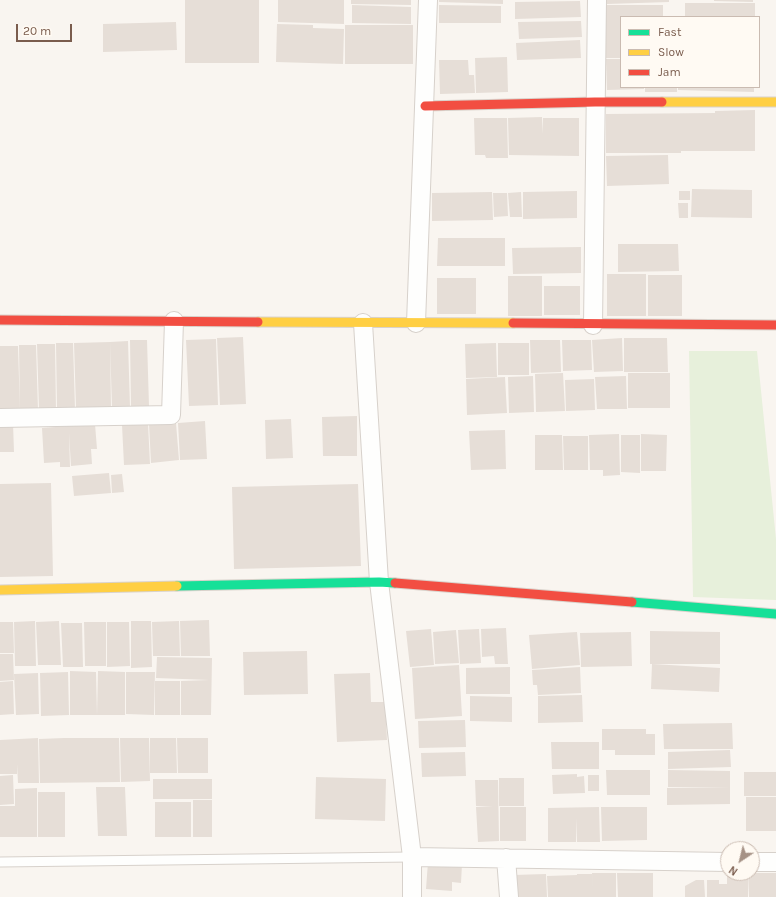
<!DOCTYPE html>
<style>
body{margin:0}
#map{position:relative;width:776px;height:897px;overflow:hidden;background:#f9f5f0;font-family:Karla,sans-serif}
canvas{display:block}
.legend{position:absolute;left:620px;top:16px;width:140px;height:72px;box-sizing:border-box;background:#fffaf3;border:1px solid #cabbb1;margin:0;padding:5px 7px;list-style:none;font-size:12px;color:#7a5c4d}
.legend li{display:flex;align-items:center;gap:8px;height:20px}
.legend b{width:20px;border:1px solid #cabbb1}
.north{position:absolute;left:720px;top:841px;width:40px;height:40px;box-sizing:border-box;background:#fffaf3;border:1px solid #cabbb1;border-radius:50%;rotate:215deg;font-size:11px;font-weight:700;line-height:16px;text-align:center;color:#7a5c4d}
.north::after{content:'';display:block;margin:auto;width:14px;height:18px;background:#a69286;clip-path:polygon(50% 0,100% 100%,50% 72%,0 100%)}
.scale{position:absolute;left:16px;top:24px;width:56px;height:18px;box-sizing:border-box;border:2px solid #7a5c4d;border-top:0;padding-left:5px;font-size:12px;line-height:14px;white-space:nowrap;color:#7a5c4d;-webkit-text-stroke:3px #fffaf3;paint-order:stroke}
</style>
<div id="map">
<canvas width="776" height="897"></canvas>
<ul class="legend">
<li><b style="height:5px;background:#16e098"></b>Fast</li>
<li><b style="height:5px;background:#ffcf43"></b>Slow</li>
<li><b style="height:5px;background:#f24e42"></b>Jam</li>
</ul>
<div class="north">N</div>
<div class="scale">20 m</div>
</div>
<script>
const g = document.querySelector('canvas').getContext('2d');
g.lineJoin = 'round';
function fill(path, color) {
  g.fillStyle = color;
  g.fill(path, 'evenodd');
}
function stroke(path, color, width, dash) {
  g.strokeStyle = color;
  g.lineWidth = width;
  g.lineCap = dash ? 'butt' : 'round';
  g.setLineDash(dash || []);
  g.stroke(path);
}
fill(new Path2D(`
 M 689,351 L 757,351 L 776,539 L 776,600 L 693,597 Z`), '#e7f0db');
fill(new Path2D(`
 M 185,0 L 259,0 L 259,63 L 185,63 Z
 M 278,0 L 344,0 L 344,24 L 278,22 Z
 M 351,0 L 411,0 L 411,5 L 351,4 Z
 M 439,0 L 503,0 L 503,4 L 439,2 Z
 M 607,0 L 669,0 L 669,2 L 607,4 Z
 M 714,0 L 753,0 L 753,2 L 714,1 Z
 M 580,1 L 581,17 L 515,19 L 515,2 Z
 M 685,3 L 755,3 L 755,17 L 685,17 Z
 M 352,5 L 411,7 L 411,24 L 352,23 Z
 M 439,5 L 501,6 L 501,23 L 439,23 Z
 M 606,5 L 663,5 L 663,17 L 621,17 L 621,58 L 606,58 Z
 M 581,21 L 582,37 L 519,39 L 518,22 Z
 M 176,22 L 177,50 L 103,52 L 103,24 Z
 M 277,24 L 313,25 L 313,28 L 344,29 L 343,64 L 276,62 Z
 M 345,25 L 413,25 L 413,64 L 345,64 Z
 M 580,40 L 581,58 L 517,60 L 516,43 Z
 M 507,57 L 508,92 L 476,93 L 475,58 Z
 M 606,59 L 621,59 L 621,87 L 644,87 L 644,89 L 607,90 Z
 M 439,60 L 468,60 L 469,75 L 474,75 L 475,93 L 440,94 Z
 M 645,87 L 677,87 L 677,92 L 645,92 Z
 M 678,87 L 754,87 L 754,92 L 678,90 Z
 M 755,110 L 755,151 L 681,151 L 681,153 L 606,153 L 606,114 L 715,113 L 715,111 Z
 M 542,117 L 542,134 L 543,118 L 579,118 L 579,156 L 509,155 L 508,118 Z
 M 474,118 L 507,118 L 508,158 L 486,158 L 485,155 L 475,155 Z
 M 668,155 L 669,184 L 607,186 L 606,156 Z
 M 692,189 L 752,190 L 752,218 L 691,217 Z
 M 577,191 L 577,218 L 523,219 L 523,192 Z
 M 679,191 L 690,191 L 690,200 L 679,200 Z
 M 492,192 L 493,220 L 432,221 L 432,193 Z
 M 521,192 L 522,217 L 510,217 L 508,193 Z
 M 493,193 L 507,193 L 508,216 L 494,217 Z
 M 678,203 L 688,203 L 688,218 L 679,218 Z
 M 438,238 L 505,238 L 505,266 L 437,266 Z
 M 618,244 L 678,244 L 679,271 L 618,272 Z
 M 581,247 L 581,273 L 513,274 L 512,248 Z
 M 607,274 L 646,274 L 646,316 L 607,316 Z
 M 648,275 L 682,275 L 682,316 L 648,316 Z
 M 508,276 L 542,276 L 542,316 L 508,316 Z
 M 437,278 L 476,278 L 476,314 L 437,314 Z
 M 544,286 L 580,286 L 580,315 L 544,315 Z
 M 243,337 L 246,404 L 220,405 L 217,338 Z
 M 622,338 L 623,371 L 594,372 L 592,340 Z
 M 624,338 L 667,338 L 668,372 L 624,372 Z
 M 216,339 L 218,405 L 189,406 L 186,340 Z
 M 130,340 L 147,340 L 149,406 L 131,406 Z
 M 530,340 L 560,340 L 561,372 L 531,373 Z
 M 562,340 L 591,340 L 592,370 L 563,371 Z
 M 128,341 L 130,407 L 112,408 L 110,342 Z
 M 110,342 L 111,408 L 76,408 L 74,343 Z
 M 56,343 L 73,343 L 75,409 L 57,409 Z
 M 496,343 L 497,377 L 466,378 L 465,344 Z
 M 498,343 L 529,343 L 529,375 L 498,375 Z
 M 37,344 L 55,344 L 56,410 L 39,410 Z
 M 19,345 L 36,345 L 38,410 L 20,411 Z
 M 0,346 L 18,346 L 20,411 L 0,411 Z
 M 563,373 L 565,411 L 536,412 L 535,374 Z
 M 628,373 L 670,373 L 670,408 L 628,408 Z
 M 533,376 L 534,412 L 509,413 L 508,377 Z
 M 626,376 L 627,409 L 597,409 L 595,377 Z
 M 505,377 L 507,413 L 467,415 L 466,379 Z
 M 594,379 L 595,410 L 566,411 L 565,380 Z
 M 357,416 L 357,456 L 323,456 L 322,417 Z
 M 291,419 L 293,458 L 266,459 L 265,420 Z
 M 205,421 L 207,459 L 180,460 L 178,423 Z
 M 13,423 L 14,452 L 0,452 L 0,424 Z
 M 148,423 L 150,464 L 124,465 L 122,425 Z
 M 176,423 L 179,460 L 151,463 L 149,424 Z
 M 95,424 L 97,449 L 91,449 L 92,464 L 71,466 L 69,433 L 70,467 L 60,467 L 60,462 L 44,463 L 42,428 Z
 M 505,430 L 506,469 L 471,470 L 469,431 Z
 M 619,434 L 620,475 L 603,476 L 603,470 L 590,470 L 589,435 Z
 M 641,434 L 667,435 L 666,471 L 641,471 Z
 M 535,435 L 562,435 L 563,470 L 535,470 Z
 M 621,435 L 640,435 L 640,473 L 621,472 Z
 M 563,436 L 588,436 L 588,470 L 564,470 Z
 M 109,473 L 111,493 L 74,496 L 72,476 Z
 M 122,474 L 124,492 L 112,493 L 111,475 Z
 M 51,483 L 53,576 L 0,577 L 0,484 Z
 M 358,484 L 361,566 L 234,569 L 232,487 Z
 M 209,620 L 210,656 L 181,656 L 180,621 Z
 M 35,621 L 36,666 L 15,666 L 14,622 Z
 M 59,621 L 61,665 L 38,665 L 36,622 Z
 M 131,621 L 151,621 L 152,667 L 131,668 Z
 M 179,621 L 180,656 L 153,656 L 152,622 Z
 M 0,622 L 13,622 L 14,653 L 0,653 Z
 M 84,622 L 106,622 L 106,666 L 85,666 Z
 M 107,622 L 129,622 L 130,666 L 107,667 Z
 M 61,623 L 82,623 L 83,667 L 63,667 Z
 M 506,628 L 508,664 L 495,664 L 494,656 L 482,657 L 481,629 Z
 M 431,629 L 434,665 L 410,667 L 406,631 Z
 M 479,629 L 481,663 L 460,664 L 458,630 Z
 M 456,630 L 459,663 L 435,664 L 433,632 Z
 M 650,631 L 720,632 L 720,664 L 650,664 Z
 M 577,632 L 580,665 L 532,669 L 529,635 Z
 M 631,632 L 632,666 L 581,667 L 580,633 Z
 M 307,651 L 308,694 L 244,695 L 243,652 Z
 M 0,654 L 13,654 L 14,680 L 0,681 Z
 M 157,657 L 212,658 L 211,715 L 181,715 L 181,681 L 209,680 L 156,678 Z
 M 652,664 L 720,668 L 719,692 L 651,689 Z
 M 459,665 L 462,716 L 415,719 L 412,668 Z
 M 510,667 L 510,694 L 466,694 L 466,668 Z
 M 580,667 L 581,693 L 538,695 L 537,685 L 533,685 L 532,670 Z
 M 70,671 L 96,672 L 97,715 L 70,715 Z
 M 98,671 L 125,672 L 125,715 L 97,715 Z
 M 68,672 L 69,715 L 41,716 L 40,673 Z
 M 126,672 L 155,672 L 154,715 L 126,714 Z
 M 38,673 L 39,714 L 16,715 L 14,674 Z
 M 370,673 L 371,702 L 385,702 L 387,740 L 337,742 L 334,674 Z
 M 13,681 L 14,714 L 0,715 L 0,682 Z
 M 155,681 L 180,681 L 180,715 L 155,715 Z
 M 582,695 L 583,722 L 538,723 L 538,696 Z
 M 470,696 L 512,697 L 512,722 L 470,721 Z
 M 465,720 L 466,747 L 419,748 L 418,721 Z
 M 732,723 L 733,749 L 664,749 L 663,724 Z
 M 602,729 L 646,729 L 646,734 L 655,734 L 655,755 L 615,755 L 615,750 L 602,750 Z
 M 38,738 L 39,783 L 18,783 L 17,764 L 17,774 L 0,774 L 0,740 Z
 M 64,738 L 119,738 L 120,782 L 40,783 L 39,739 Z
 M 120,738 L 149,738 L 150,781 L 121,782 Z
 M 150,738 L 176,738 L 177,773 L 150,773 Z
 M 177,738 L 208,738 L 208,773 L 178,773 Z
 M 551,742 L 599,742 L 599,769 L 552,769 Z
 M 730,750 L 731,767 L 668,769 L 668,752 Z
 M 465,752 L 466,776 L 422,777 L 421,753 Z
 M 606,770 L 650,770 L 650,795 L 607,795 Z
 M 668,770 L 730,771 L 730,787 L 668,787 Z
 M 744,772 L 776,772 L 776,796 L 744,796 Z
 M 577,774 L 577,777 L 584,776 L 585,793 L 553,794 L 552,775 Z
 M 13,775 L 14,804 L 0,805 L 0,776 Z
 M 588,775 L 599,775 L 599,791 L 588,791 Z
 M 316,777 L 386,779 L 385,821 L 315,819 Z
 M 499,778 L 524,778 L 524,806 L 499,806 Z
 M 153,779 L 212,779 L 212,799 L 153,799 Z
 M 475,780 L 498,780 L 499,841 L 478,842 L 476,807 L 493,806 L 476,806 Z
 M 96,787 L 125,787 L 127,836 L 98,836 Z
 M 730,787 L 730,804 L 667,805 L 667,788 Z
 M 37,788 L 37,837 L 0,837 L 0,806 L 15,806 L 15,816 L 15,789 Z
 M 38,792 L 65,792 L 65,837 L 38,837 Z
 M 746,797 L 776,797 L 776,831 L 746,831 Z
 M 193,800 L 212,800 L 212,837 L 193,837 Z
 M 155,802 L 191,802 L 191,837 L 155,837 Z
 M 500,807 L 526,807 L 526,841 L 500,841 Z
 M 599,807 L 600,842 L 577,842 L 576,818 L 576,842 L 548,842 L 548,808 Z
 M 601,807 L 647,807 L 647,840 L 602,841 Z
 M 428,862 L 462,864 L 461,883 L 452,882 L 452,891 L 426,889 Z
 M 592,873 L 616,873 L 616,897 L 593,897 Z
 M 617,873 L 653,873 L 653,897 L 618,897 Z
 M 727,873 L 748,873 L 748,897 L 707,897 L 707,880 L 719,880 L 719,884 L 727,884 Z
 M 748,873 L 776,873 L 776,897 L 749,897 Z
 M 546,874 L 547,897 L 513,897 L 513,875 Z
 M 577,874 L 592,874 L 593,897 L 548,897 L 547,876 L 577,875 Z
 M 696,880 L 704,880 L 705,897 L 685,897 L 685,886 Z`), '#e6ded7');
const lane = new Path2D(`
 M 0,862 L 412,857`);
const street = new Path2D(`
 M 363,323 L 379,582 L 412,857 L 412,897
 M 416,323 L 428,0
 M 593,325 L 597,0
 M 0,418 L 171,415 L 174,321
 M 412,857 L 728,862
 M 506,858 L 509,897
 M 752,862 L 776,862`);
const fast = new Path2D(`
 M 177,586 L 379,582 L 395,583
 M 632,602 L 776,614`);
const slow = new Path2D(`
 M 662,102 L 776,102
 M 258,322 L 513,323
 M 0,590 L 177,586`);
const jam = new Path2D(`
 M 425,106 L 595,102 L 662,102
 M 0,320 L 258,322
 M 513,323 L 776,325
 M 395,583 L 632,602`);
stroke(lane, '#d7d1cb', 11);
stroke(street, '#d7d1cb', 20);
stroke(fast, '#d9d2cb', 11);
stroke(slow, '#d9d2cb', 11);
stroke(jam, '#d9d2cb', 11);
stroke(lane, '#fefefd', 9);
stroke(street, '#fefefd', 18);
stroke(fast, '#16e098', 9);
stroke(slow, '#ffcf43', 9);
stroke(jam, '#f24e42', 9);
</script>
